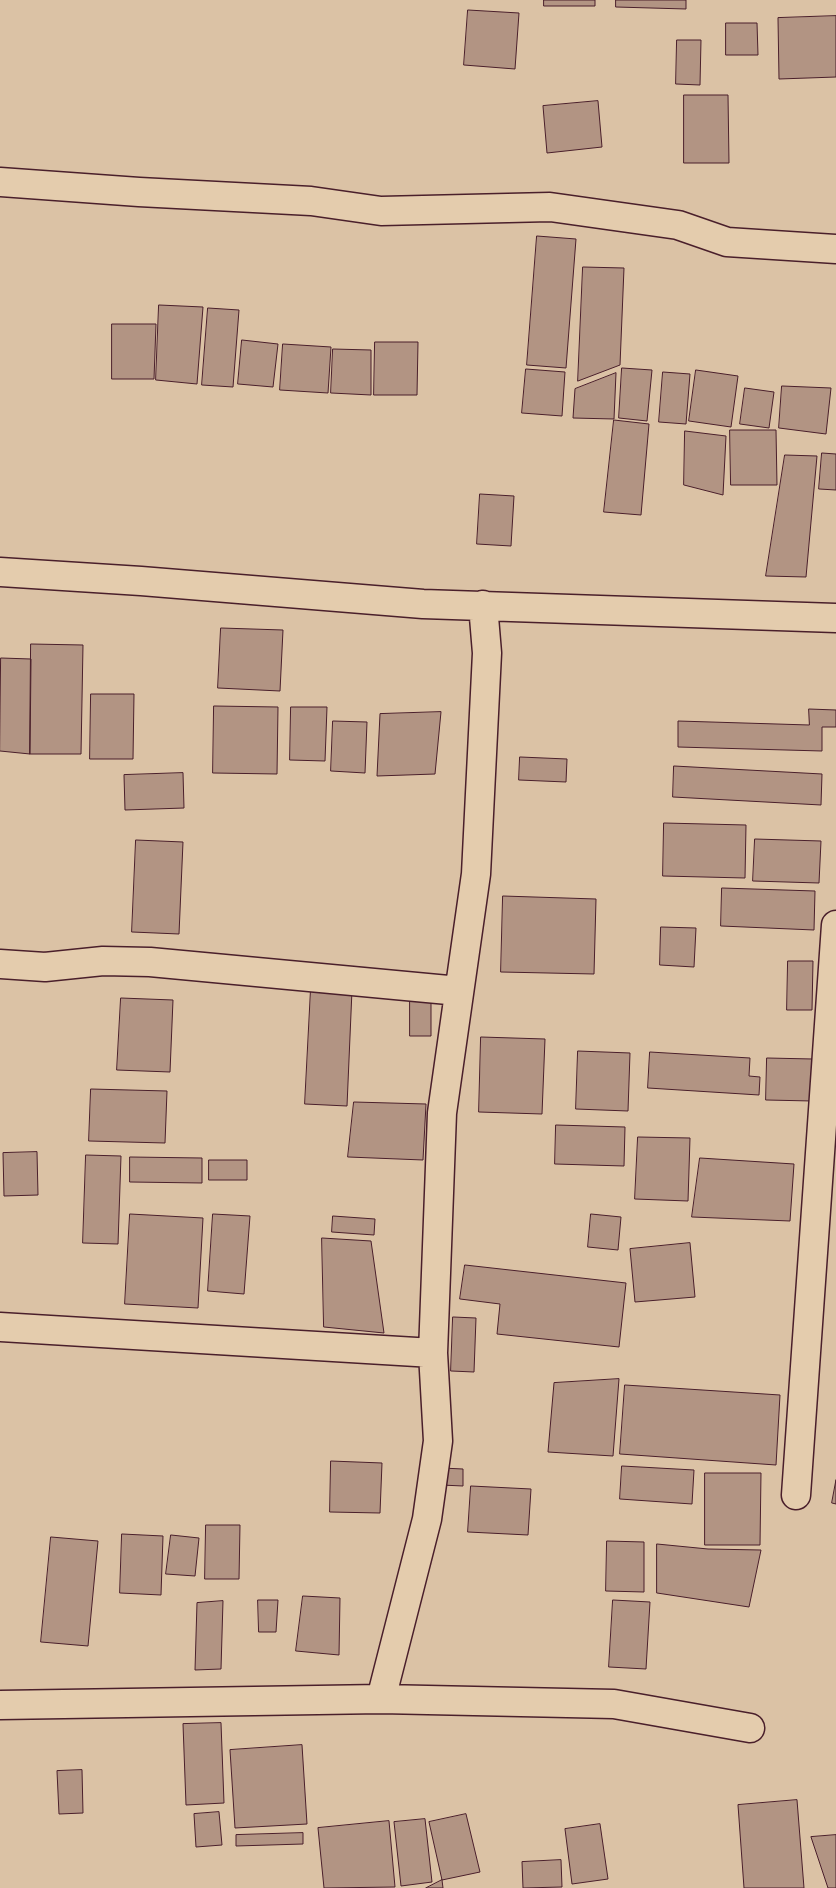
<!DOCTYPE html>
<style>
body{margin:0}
canvas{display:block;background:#dbc2a5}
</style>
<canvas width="836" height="1888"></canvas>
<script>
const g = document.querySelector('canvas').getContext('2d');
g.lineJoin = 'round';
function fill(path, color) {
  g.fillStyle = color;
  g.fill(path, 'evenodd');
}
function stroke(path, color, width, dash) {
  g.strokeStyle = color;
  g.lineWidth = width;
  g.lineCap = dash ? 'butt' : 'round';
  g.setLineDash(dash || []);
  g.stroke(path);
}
const building = new Path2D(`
 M 544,0 L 595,0 L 595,6 L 544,6 Z
 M 616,0 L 686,0 L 686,9 L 616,7 Z
 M 468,10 L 519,13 L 515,69 L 464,65 Z
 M 836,16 L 836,77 L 779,79 L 778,18 Z
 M 726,23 L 757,23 L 758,55 L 726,55 Z
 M 677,40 L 701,40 L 700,85 L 676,84 Z
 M 684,95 L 728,95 L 729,163 L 684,163 Z
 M 598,101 L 602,147 L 547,153 L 543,106 Z
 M 537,236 L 576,239 L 566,368 L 527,365 Z
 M 583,267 L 624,268 L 620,365 L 578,381 Z
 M 159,305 L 203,307 L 197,384 L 156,380 Z
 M 208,308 L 239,310 L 233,387 L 202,385 Z
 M 112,324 L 156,324 L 154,379 L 112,379 Z
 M 242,340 L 278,344 L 273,387 L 238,384 Z
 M 375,342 L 418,342 L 417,395 L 374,395 Z
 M 283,344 L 331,347 L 328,393 L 280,390 Z
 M 333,349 L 371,350 L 371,395 L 331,393 Z
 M 622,368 L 652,370 L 647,421 L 619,418 Z
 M 526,369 L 565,372 L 562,416 L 522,413 Z
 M 696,370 L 738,376 L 731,427 L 689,421 Z
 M 663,372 L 690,374 L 686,424 L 659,422 Z
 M 616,373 L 614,419 L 573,418 L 575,389 Z
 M 782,386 L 831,388 L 826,434 L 779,428 Z
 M 745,388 L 774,392 L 769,428 L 740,424 Z
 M 614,420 L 649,424 L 641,515 L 604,512 Z
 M 730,430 L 776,430 L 777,485 L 731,485 Z
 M 685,431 L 726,436 L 723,495 L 684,485 Z
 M 822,453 L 836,454 L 836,490 L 819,489 Z
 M 785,455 L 817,456 L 806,577 L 766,576 Z
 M 480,494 L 514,496 L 511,546 L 477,544 Z
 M 221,628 L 283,630 L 280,691 L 218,688 Z
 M 31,644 L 83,645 L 81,754 L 30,754 Z
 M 1,658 L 31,659 L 30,754 L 0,751 Z
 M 91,694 L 134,694 L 133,759 L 90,759 Z
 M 214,706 L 278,707 L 277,774 L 213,773 Z
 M 291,707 L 327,707 L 325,761 L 290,760 Z
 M 809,709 L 836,710 L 836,727 L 822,727 L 822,751 L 678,747 L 678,721 L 809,725 Z
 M 441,712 L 435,774 L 377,776 L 380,714 Z
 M 333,721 L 367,722 L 365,773 L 331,771 Z
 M 520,757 L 567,759 L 566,782 L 519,780 Z
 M 674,766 L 822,774 L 821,805 L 673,797 Z
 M 183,773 L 184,808 L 125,810 L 124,775 Z
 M 664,823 L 746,825 L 745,878 L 663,876 Z
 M 755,839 L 821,841 L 819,883 L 753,881 Z
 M 136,840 L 183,842 L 179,934 L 132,932 Z
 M 722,888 L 815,891 L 814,930 L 721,926 Z
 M 503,896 L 596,899 L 594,974 L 501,972 Z
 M 661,927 L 696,928 L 694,967 L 660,965 Z
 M 788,961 L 813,961 L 812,1010 L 787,1010 Z
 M 311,988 L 352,990 L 347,1106 L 305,1104 Z
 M 121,998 L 173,1000 L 170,1072 L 117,1070 Z
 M 410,998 L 431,998 L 431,1036 L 410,1036 Z
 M 481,1037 L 545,1039 L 542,1114 L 479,1112 Z
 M 578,1051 L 630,1053 L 628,1111 L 576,1109 Z
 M 650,1052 L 750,1058 L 749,1076 L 760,1077 L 759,1095 L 648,1088 Z
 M 767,1058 L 813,1059 L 812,1101 L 766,1100 Z
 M 91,1089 L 167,1091 L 165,1143 L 89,1141 Z
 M 354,1102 L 426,1104 L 423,1160 L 348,1157 Z
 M 556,1125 L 625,1127 L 624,1166 L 555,1164 Z
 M 638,1137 L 690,1138 L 688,1201 L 635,1199 Z
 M 37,1152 L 38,1195 L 4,1196 L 3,1153 Z
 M 86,1155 L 121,1156 L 118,1244 L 83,1243 Z
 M 130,1157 L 202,1158 L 202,1183 L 130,1182 Z
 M 700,1158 L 794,1164 L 790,1221 L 692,1217 Z
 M 209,1160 L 247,1160 L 247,1180 L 209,1180 Z
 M 130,1214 L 203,1218 L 198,1308 L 125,1304 Z
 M 213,1214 L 250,1216 L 244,1294 L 208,1291 Z
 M 591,1214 L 621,1217 L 618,1250 L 588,1247 Z
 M 333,1216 L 375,1219 L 374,1235 L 332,1232 Z
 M 322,1238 L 371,1241 L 384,1333 L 324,1327 Z
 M 690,1243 L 695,1297 L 635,1302 L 630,1249 Z
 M 465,1265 L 626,1283 L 619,1347 L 497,1334 L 500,1304 L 460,1299 Z
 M 453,1317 L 476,1318 L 474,1372 L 451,1371 Z
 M 619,1379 L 613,1456 L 548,1452 L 554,1383 Z
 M 625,1385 L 780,1395 L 776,1465 L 620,1454 Z
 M 331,1461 L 382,1463 L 380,1513 L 330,1512 Z
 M 622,1466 L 694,1470 L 692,1504 L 620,1499 Z
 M 442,1468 L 463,1469 L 463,1486 L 441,1485 Z
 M 705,1473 L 761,1473 L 760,1545 L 705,1545 Z
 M 836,1480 L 836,1504 L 832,1503 Z
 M 471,1486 L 531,1489 L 528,1535 L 468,1532 Z
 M 206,1525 L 240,1525 L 239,1579 L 205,1579 Z
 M 122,1534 L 163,1536 L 161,1595 L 120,1593 Z
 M 171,1535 L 199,1538 L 195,1576 L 166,1574 Z
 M 51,1537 L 98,1541 L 88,1646 L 41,1642 Z
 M 607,1541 L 644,1542 L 644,1592 L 606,1591 Z
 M 657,1544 L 708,1549 L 761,1550 L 749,1607 L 657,1593 Z
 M 303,1596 L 340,1598 L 339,1655 L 296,1651 Z
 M 258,1600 L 278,1600 L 276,1632 L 259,1632 Z
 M 613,1600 L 650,1602 L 646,1669 L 609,1667 Z
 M 223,1601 L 221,1669 L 195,1670 L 197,1603 Z
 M 221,1723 L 224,1803 L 186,1805 L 183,1724 Z
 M 302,1745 L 307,1824 L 235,1828 L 230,1750 Z
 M 82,1770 L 83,1813 L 59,1814 L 57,1771 Z
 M 797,1800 L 804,1888 L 744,1888 L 738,1805 Z
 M 219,1812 L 222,1845 L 196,1847 L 194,1814 Z
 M 466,1814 L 480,1872 L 442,1880 L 429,1822 Z
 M 425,1819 L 432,1882 L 401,1886 L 394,1822 Z
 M 389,1821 L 395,1887 L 324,1888 L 318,1828 Z
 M 600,1824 L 608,1879 L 572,1884 L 565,1829 Z
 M 303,1833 L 303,1844 L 236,1846 L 236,1835 Z
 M 836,1835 L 836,1888 L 828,1888 L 811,1837 Z
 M 561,1860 L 562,1887 L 523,1888 L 522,1862 Z
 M 442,1880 L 443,1888 L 426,1888 Z`);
fill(building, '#b29483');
stroke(building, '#4a1f2b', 1);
const minor = new Path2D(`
 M 0,182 L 139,192 L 311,201 L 381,211 L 550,207 L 678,225 L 727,242 L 836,249
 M 0,572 L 141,581 L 423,604 L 836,618
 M 0,964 L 45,967 L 103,961 L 150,962 L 459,991
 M 0,1327 L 433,1353
 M 796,1495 L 836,925
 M 381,1699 L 427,1519 L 438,1441 L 433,1353 L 442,1113 L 476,874 L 487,653 L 483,605
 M 0,1705 L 381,1699 L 614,1704 L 750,1728`);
stroke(minor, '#4a1f2b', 31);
stroke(minor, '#e4ccad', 28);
</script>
